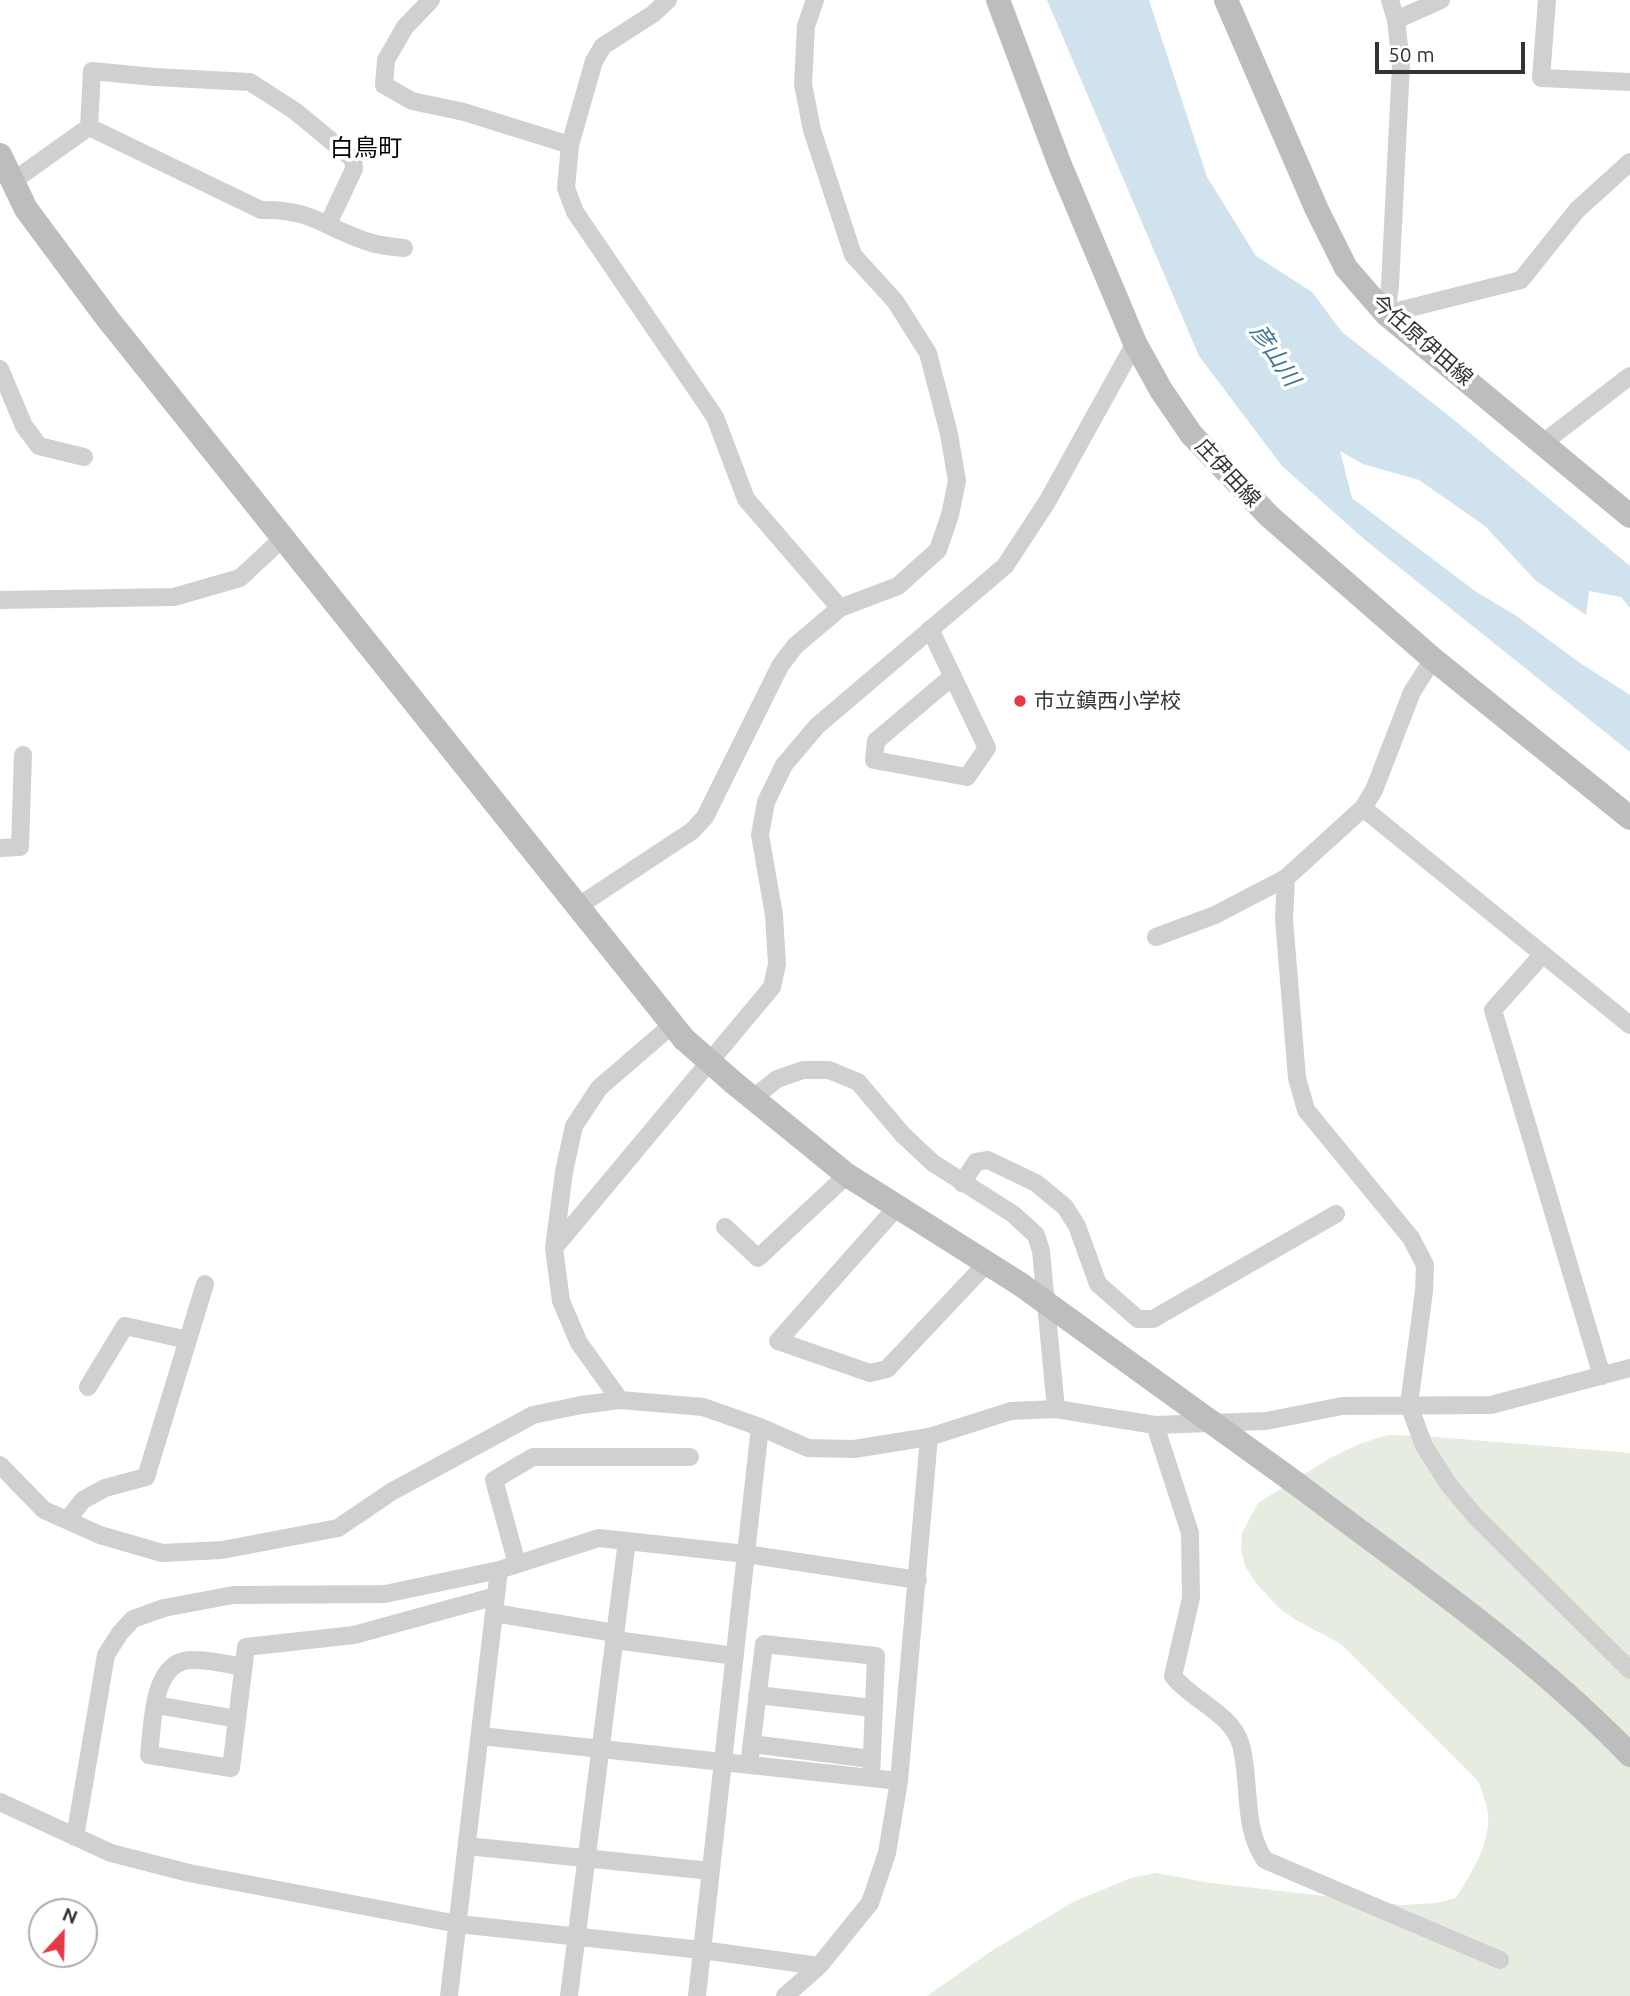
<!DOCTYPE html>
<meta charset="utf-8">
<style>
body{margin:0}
#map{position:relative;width:1630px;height:1996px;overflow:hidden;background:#fff;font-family:Ubuntu,sans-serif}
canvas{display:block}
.north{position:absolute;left:28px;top:1898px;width:70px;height:70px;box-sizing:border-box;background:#fff;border:2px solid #adadad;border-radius:50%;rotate:22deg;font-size:19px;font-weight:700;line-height:28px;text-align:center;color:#333}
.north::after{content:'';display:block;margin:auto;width:24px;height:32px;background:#e63946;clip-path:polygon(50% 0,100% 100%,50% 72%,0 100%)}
.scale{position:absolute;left:1375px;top:42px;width:150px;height:32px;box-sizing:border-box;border:4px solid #333;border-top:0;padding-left:9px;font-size:21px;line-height:24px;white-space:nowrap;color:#333;-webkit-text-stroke:5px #fff;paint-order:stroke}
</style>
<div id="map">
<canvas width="1630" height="1996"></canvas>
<div class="north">N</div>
<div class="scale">50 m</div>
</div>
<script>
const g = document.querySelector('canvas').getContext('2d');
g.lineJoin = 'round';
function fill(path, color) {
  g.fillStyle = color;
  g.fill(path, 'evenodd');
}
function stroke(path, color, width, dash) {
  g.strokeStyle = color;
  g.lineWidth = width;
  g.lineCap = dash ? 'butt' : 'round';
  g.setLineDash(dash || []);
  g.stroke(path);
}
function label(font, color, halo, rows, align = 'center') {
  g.font = font + ' Ubuntu,"Noto Sans JP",sans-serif';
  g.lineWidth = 7;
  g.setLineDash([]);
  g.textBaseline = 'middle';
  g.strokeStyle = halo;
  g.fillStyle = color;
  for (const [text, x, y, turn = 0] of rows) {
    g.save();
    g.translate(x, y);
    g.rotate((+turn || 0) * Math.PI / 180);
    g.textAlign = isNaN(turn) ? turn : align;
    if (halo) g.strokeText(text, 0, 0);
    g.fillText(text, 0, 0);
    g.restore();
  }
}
fill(new Path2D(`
 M 1388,1435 L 1424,1436 L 1630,1453 L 1630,1996 L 927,1996 L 990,1952 L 1073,1902 L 1131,1878 L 1156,1873 L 1211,1883 L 1402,1905 L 1437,1903 L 1456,1898 C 1470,1875 1485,1852 1488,1826 C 1490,1811 1483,1795 1478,1781 L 1341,1644 L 1296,1620 L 1279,1608 L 1256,1583 L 1245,1566 L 1241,1548 L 1242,1533 L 1258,1503 L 1332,1457 L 1362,1443 Z`), '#e6ecdf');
fill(new Path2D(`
 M 1047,0 L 1149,0 L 1207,177 L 1256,256 L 1312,292 L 1342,332 L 1453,419 L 1630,566 L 1630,608 L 1621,597 L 1589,591 L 1586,615 L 1535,580 L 1485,526 L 1419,480 L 1363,464 L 1340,451 L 1352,498 L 1475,591 L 1515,615 L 1580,663 L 1630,695 L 1630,752 L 1364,539 L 1282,466 L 1199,356 Z`), '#cfe2ee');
stroke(new Path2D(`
 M 431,0 L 405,27 L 386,60 L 384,85 L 412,101 L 464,112 L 570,145
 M 668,0 L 653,14 L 603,46 L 594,61 L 570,145 L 566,188 L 575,212 L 715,417 L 746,499 L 840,608 L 898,586 L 938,550 L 950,515 L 957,481 L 949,434 L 928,353 L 895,301 L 853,255 L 812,130 L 803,84 L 806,26 L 815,0
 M 1390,0 L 1396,20 L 1401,64 L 1390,286 L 1386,314 L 1521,280 L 1577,210 L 1630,162
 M 1547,0 L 1541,78 L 1630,82
 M 1396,20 L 1441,0
 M 89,127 L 92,71 L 154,77 L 250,82 L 295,111 L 353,159 L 354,169 L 328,224
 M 13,181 L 89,127 L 261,210 C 312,208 328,230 372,243 C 382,246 394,247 404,248
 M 0,369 L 24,426 L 39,446 L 84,457
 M 1543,443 L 1630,376
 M 0,600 L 174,597 L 240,578 L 283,538
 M 930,629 L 987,748 L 967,777 L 874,760 L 876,741 L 953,676
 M 1363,808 L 1630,1025
 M 0,848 L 20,847 L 23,755
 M 1286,878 L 1284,919 L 1297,1078 L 1306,1110 L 1411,1238 L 1425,1265 L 1424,1291 L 1409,1405 L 1424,1446 L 1449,1485 L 1475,1516 L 1630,1670
 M 577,907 L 692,831 L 705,817 L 780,666 L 795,646 L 840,608
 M 1156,937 L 1215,915 L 1286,878 L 1363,808 L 1374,790 L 1412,692 L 1433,659
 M 1543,954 L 1493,1010 L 1602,1376
 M 752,1099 L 777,1079 L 803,1070 L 829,1070 L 858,1082 L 903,1135 L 933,1163 L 1013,1214 L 1036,1235 L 1041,1251 L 1056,1409
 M 962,1183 L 976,1162 L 988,1160 L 1036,1183 L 1065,1207 L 1077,1226 L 1098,1284 L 1138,1319 L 1153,1319 L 1336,1214
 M 897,1207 L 778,1341 L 870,1373 L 887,1369 L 987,1263
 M 725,1227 L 758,1258 L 847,1175
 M 554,1248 L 772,987 L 777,964 L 774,915 L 760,835 L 766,802 L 784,765 L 817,726 L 1005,566 L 1047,502 L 1135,343
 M 88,1387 L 125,1326 L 188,1340
 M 620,1400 L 579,1343 L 561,1301 L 554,1248 L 564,1172 L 574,1126 L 599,1088 L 672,1025
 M 1155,1425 L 1190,1533 L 1191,1598 L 1173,1676 C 1192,1701 1231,1712 1241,1745 C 1251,1782 1242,1828 1265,1860 L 1500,1960
 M 0,1465 L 44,1510 L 100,1535 L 162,1553 L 222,1550 L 338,1528 L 391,1492 L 533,1415 L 581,1405 L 620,1400 L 703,1407 L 760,1427 L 808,1448 L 854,1449 L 929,1437 L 1011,1411 L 1056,1409 L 1155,1425 L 1266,1421 L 1342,1406 L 1491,1405 L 1630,1368
 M 67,1520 L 83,1500 L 105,1488 L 146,1477 L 205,1284
 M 517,1564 L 494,1480 L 533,1457 L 690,1457
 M 494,1613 L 615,1633
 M 615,1640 L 735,1656
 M 243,1667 C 227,1664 210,1660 193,1660 C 151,1659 153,1725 149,1755 L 231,1768 L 246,1647 L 354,1635 L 496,1596
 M 757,1695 L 873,1708
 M 156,1705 L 237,1719
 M 481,1736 L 899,1781
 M 752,1744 L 871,1759
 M 749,1765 L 764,1644 L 876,1656 L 871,1778
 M 0,1802 L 111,1853 L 189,1873 L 458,1924 L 702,1950 L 819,1966
 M 75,1837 L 106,1655 L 120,1633 L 133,1619 L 164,1608 L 233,1595 L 385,1594 L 499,1570 L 599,1538 L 746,1554 L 918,1580
 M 467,1846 L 711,1871
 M 449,1996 L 499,1570
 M 569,1996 L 627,1541
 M 697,1996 L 760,1427
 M 785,1996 L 819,1966 L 870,1903 L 887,1853 L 899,1781 L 929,1437`), '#d0d0d0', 18);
stroke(new Path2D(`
 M 998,0 L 1060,165 L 1135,343 L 1161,390 L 1191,434 L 1269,516 L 1433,659 L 1630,818
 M 1226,0 L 1317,210 L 1346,268 L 1386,314 L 1630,516
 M 0,155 L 26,209 L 107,318 L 684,1039
 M 734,1083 L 847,1175 L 1020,1284
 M 1297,1484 C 1410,1570 1531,1652 1630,1755`), '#bdbdbd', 24);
stroke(new Path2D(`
 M 684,1039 L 734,1083
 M 1020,1284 L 1297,1484`), '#bdbdbd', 24);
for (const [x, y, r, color] of [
 [1020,701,7,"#e63946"]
]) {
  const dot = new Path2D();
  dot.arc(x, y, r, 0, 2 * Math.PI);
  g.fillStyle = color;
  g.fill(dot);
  stroke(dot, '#fff', 2.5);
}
label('21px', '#333', '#fff', [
 ["今任原伊田線",1422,340,41],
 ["庄伊田線",1228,473,47]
]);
label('21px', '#333', '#fff', [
 ["市立鎮西小学校",1034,701]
], 'left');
label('italic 23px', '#3f7597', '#fff', [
 ["彦山川",1275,355,56]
]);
label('24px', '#000', '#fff', [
 ["白鳥町",366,148]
]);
</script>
